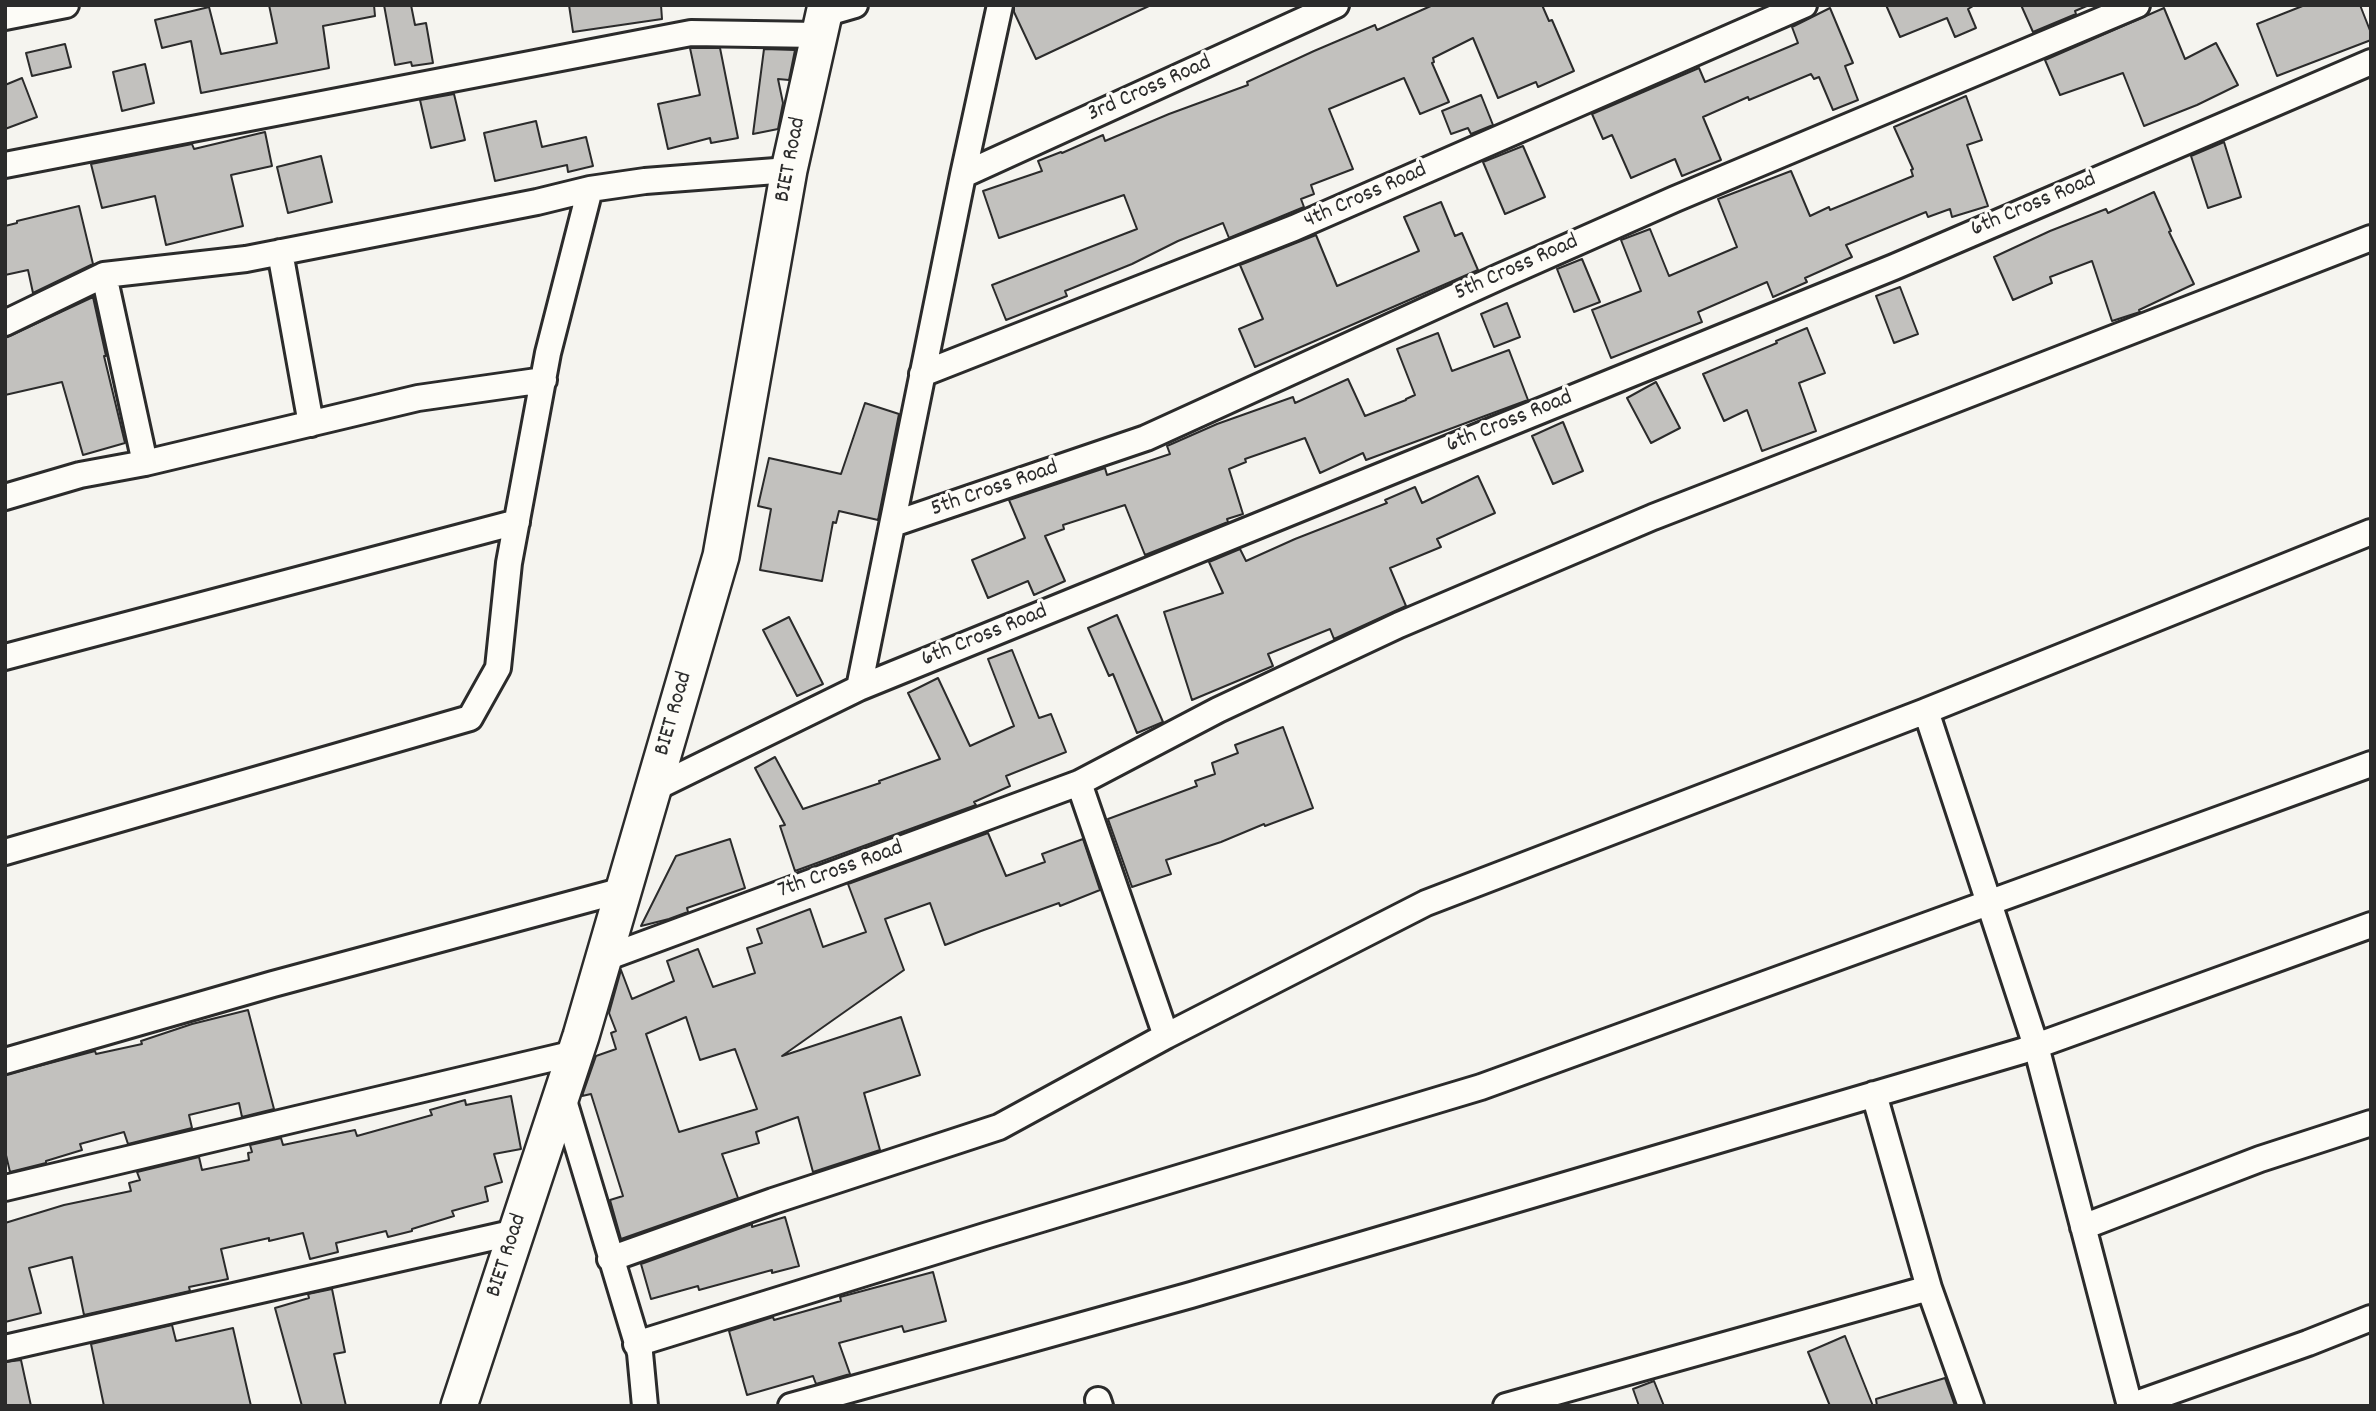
<!DOCTYPE html>
<style>
body{margin:0}
#map{position:relative;width:2376px;height:1411px;overflow:hidden;background:#f5f4ef;font-family:Dekko,sans-serif}
canvas{display:block}
.frame{position:absolute;inset:0;border:7px solid #2b2b2b;pointer-events:none}
</style>
<div id="map">
<canvas width="2376" height="1411"></canvas>
<div class="frame"></div>
</div>
<script>
const g = document.querySelector('canvas').getContext('2d');
g.lineJoin = 'round';
function fill(path, color) {
  g.fillStyle = color;
  g.fill(path, 'evenodd');
}
function stroke(path, color, width, dash) {
  g.strokeStyle = color;
  g.lineWidth = width;
  g.lineCap = dash ? 'butt' : 'round';
  g.setLineDash(dash || []);
  g.stroke(path);
}
function label(font, color, halo, rows, align = 'center') {
  g.font = font + ' Dekko,sans-serif';
  g.lineWidth = 6;
  g.setLineDash([]);
  g.textBaseline = 'middle';
  g.strokeStyle = halo;
  g.fillStyle = color;
  for (const [text, x, y, turn = 0] of rows) {
    g.save();
    g.translate(x, y);
    g.rotate((+turn || 0) * Math.PI / 180);
    g.textAlign = isNaN(turn) ? turn : align;
    if (halo) g.strokeText(text, 0, 0);
    g.fillText(text, 0, 0);
    g.restore();
  }
}
const building = new Path2D(`
 M 269,5 L 374,5 L 375,16 L 323,26 L 329,68 L 201,93 L 191,41 L 162,48 L 155,20 L 209,7 L 221,54 L 277,43 Z
 M 384,5 L 411,5 L 415,25 L 426,23 L 433,63 L 412,66 L 411,62 L 395,65 Z
 M 569,5 L 661,5 L 662,19 L 573,32 Z
 M 1014,5 L 1151,5 L 1036,59 L 1014,12 Z
 M 1433,5 L 1542,5 L 1549,21 L 1552,20 L 1574,71 L 1538,87 L 1536,82 L 1498,98 L 1473,38 L 1433,58 L 1434,62 L 1432,63 L 1449,102 L 1420,114 L 1404,78 L 1329,109 L 1353,169 L 1311,185 L 1314,194 L 1301,199 L 1304,207 L 1229,238 L 1223,223 L 1178,241 L 1132,264 L 1065,291 L 1067,296 L 1006,320 L 992,285 L 1137,229 L 1124,195 L 999,238 L 983,191 L 1042,171 L 1038,161 L 1061,152 L 1062,153 L 1103,135 L 1105,141 L 1169,114 L 1248,85 L 1247,82 L 1314,51 L 1375,25 L 1377,30 Z
 M 1886,5 L 1975,5 L 1968,9 L 1976,28 L 1955,37 L 1947,18 L 1900,37 Z
 M 2021,5 L 2089,5 L 2075,11 L 2076,14 L 2033,32 Z
 M 2305,5 L 2360,5 L 2371,33 L 2371,40 L 2277,76 L 2257,24 Z
 M 1830,8 L 1853,63 L 1845,66 L 1858,100 L 1833,110 L 1819,77 L 1814,79 L 1811,74 L 1749,100 L 1748,97 L 1703,117 L 1721,160 L 1682,176 L 1675,159 L 1631,178 L 1612,135 L 1603,139 L 1592,114 L 1699,68 L 1705,82 L 1798,43 L 1792,27 Z
 M 2164,8 L 2185,59 L 2216,43 L 2238,85 L 2197,105 L 2144,126 L 2123,73 L 2060,95 L 2045,60 Z
 M 65,44 L 71,67 L 32,76 L 26,53 Z
 M 690,48 L 720,48 L 738,138 L 711,143 L 710,138 L 668,149 L 658,104 L 700,95 Z
 M 764,49 L 795,50 L 789,80 L 778,79 L 783,103 L 778,129 L 753,134 Z
 M 145,64 L 154,103 L 122,111 L 113,72 Z
 M 22,78 L 37,117 L 5,129 L 5,85 Z
 M 454,94 L 465,140 L 431,148 L 420,100 Z
 M 1481,95 L 1493,125 L 1471,134 L 1468,128 L 1451,134 L 1442,111 Z
 M 1966,96 L 1982,140 L 1967,145 L 1988,206 L 1952,217 L 1950,209 L 1928,217 L 1926,212 L 1846,245 L 1852,257 L 1805,278 L 1807,282 L 1773,297 L 1767,282 L 1698,312 L 1702,322 L 1611,358 L 1592,310 L 1641,291 L 1621,240 L 1650,229 L 1669,276 L 1737,247 L 1718,199 L 1791,171 L 1810,216 L 1829,207 L 1830,210 L 1913,176 L 1911,170 L 1913,169 L 1894,127 Z
 M 536,121 L 542,147 L 586,137 L 593,166 L 568,172 L 567,165 L 495,181 L 484,133 Z
 M 265,132 L 272,166 L 231,175 L 243,226 L 166,245 L 155,196 L 102,208 L 91,164 L 192,144 L 194,149 Z
 M 2224,142 L 2241,197 L 2208,208 L 2191,156 Z
 M 1523,146 L 1545,197 L 1505,214 L 1483,162 Z
 M 321,156 L 332,202 L 288,213 L 277,167 Z
 M 2154,192 L 2171,231 L 2169,232 L 2194,284 L 2139,310 L 2140,312 L 2112,321 L 2092,261 L 2050,277 L 2052,283 L 2013,300 L 1994,257 L 2050,231 L 2106,209 L 2108,213 Z
 M 1441,202 L 1455,236 L 1462,233 L 1478,270 L 1255,367 L 1239,329 L 1263,319 L 1240,265 L 1316,235 L 1337,286 L 1419,251 L 1404,217 Z
 M 79,206 L 93,264 L 33,293 L 28,270 L 5,275 L 5,226 L 17,223 L 17,221 Z
 M 1582,259 L 1600,302 L 1574,312 L 1557,269 Z
 M 1900,287 L 1918,334 L 1894,343 L 1876,296 Z
 M 93,297 L 106,356 L 104,356 L 125,443 L 83,455 L 62,382 L 5,395 L 5,338 Z
 M 1507,303 L 1520,337 L 1494,347 L 1481,314 Z
 M 1807,328 L 1825,373 L 1799,383 L 1816,431 L 1762,451 L 1747,410 L 1724,421 L 1703,374 L 1777,343 L 1776,341 Z
 M 1438,333 L 1452,371 L 1509,350 L 1528,400 L 1366,460 L 1363,453 L 1320,473 L 1305,438 L 1245,459 L 1246,462 L 1229,469 L 1243,514 L 1227,519 L 1228,522 L 1145,555 L 1125,505 L 1063,525 L 1064,529 L 1045,536 L 1065,581 L 1034,595 L 1028,581 L 988,598 L 972,560 L 1025,538 L 1009,500 L 1105,468 L 1107,475 L 1170,454 L 1167,446 L 1217,424 L 1293,397 L 1295,403 L 1348,379 L 1365,416 L 1406,400 L 1406,399 L 1415,395 L 1397,349 Z
 M 1656,382 L 1680,428 L 1651,443 L 1627,398 Z
 M 865,403 L 899,414 L 878,520 L 839,511 L 836,523 L 833,522 L 822,581 L 760,570 L 771,509 L 758,506 L 769,458 L 841,474 Z
 M 1563,422 L 1583,471 L 1553,484 L 1532,436 Z
 M 1478,476 L 1495,513 L 1437,539 L 1441,547 L 1390,568 L 1406,606 L 1334,639 L 1330,629 L 1268,654 L 1273,666 L 1192,700 L 1164,612 L 1223,593 L 1209,562 L 1240,549 L 1246,561 L 1295,539 L 1387,503 L 1385,500 L 1415,487 L 1422,503 Z
 M 1117,615 L 1163,722 L 1137,733 L 1113,674 L 1109,676 L 1088,628 Z
 M 789,617 L 823,684 L 797,696 L 763,630 Z
 M 1012,650 L 1039,718 L 1051,714 L 1066,752 L 1006,776 L 1010,786 L 974,802 L 976,805 L 795,871 L 780,826 L 785,825 L 755,768 L 775,757 L 803,809 L 880,783 L 879,781 L 940,759 L 908,693 L 938,678 L 970,746 L 1014,726 L 988,659 Z
 M 1283,727 L 1313,808 L 1265,826 L 1264,824 L 1221,842 L 1166,860 L 1171,874 L 1132,887 L 1108,819 L 1197,786 L 1195,781 L 1215,774 L 1212,763 L 1238,753 L 1235,745 Z
 M 988,833 L 1006,876 L 1045,862 L 1042,854 L 1083,839 L 1100,890 L 1060,906 L 1059,903 L 981,931 L 945,945 L 930,903 L 885,919 L 904,970 L 782,1056 L 901,1017 L 920,1075 L 864,1093 L 880,1150 L 813,1172 L 798,1117 L 756,1132 L 759,1143 L 722,1154 L 738,1198 L 621,1239 L 610,1200 L 623,1196 L 591,1094 L 582,1096 L 596,1056 L 616,1049 L 611,1033 L 616,1031 L 609,1013 L 621,970 L 632,999 L 674,981 L 667,961 L 698,949 L 713,987 L 755,973 L 747,948 L 762,943 L 757,929 L 810,909 L 823,947 L 866,932 L 848,884 ZM 686,1017 L 700,1060 L 735,1049 L 757,1109 L 679,1132 L 646,1034 Z
 M 730,839 L 745,888 L 687,908 L 688,912 L 669,919 L 641,926 L 676,856 Z
 M 248,1010 L 274,1109 L 242,1117 L 239,1103 L 189,1115 L 192,1128 L 128,1144 L 124,1132 L 80,1144 L 82,1150 L 46,1161 L 46,1163 L 10,1172 L 5,1151 L 5,1075 L 95,1051 L 96,1054 L 142,1044 L 141,1041 L 192,1024 Z
 M 511,1096 L 521,1149 L 494,1154 L 502,1182 L 485,1187 L 488,1201 L 452,1211 L 454,1216 L 412,1229 L 412,1231 L 388,1237 L 386,1231 L 336,1243 L 338,1252 L 310,1259 L 303,1233 L 269,1241 L 269,1238 L 221,1249 L 228,1279 L 189,1287 L 190,1291 L 84,1315 L 72,1257 L 29,1268 L 41,1313 L 5,1322 L 5,1223 L 64,1205 L 131,1191 L 129,1183 L 140,1180 L 137,1172 L 199,1157 L 202,1170 L 249,1160 L 248,1153 L 252,1152 L 250,1145 L 281,1138 L 283,1145 L 355,1130 L 357,1136 L 432,1115 L 430,1110 L 465,1100 L 466,1105 Z
 M 785,1217 L 799,1266 L 772,1273 L 772,1270 L 699,1290 L 698,1286 L 651,1299 L 641,1264 L 752,1224 L 752,1227 Z
 M 933,1272 L 946,1321 L 904,1332 L 902,1326 L 839,1343 L 850,1374 L 816,1384 L 813,1376 L 747,1395 L 729,1331 L 773,1317 L 774,1320 L 841,1301 L 840,1297 Z
 M 332,1289 L 345,1352 L 334,1354 L 346,1406 L 302,1406 L 275,1308 L 309,1298 L 308,1294 Z
 M 172,1325 L 176,1341 L 233,1328 L 251,1406 L 104,1406 L 91,1344 Z
 M 1845,1336 L 1873,1406 L 1830,1406 L 1808,1352 Z
 M 21,1360 L 31,1406 L 5,1406 L 5,1362 Z
 M 1945,1378 L 1955,1406 L 1877,1406 L 1876,1399 Z
 M 1654,1381 L 1664,1406 L 1639,1406 L 1633,1389 Z`);
fill(building, '#c2c1be');
stroke(building, '#2b2b2b', 2);
const street = new Path2D(`
 M 824,14 L 855,5
 M 5,17 L 66,5
 M 5,165 L 691,33 L 818,35
 M 963,175 L 1336,5
 M 280,252 L 311,424
 M 104,275 L 145,463
 M 5,323 L 104,275 L 246,259 L 537,202 L 590,189 L 645,181 L 789,170
 M 922,374 L 1294,228 L 1804,5
 M 5,497 L 80,475 L 145,463 L 418,398 L 544,380
 M 893,524 L 1146,438 L 1499,277 L 1675,199 L 2137,5
 M 2371,532 L 1926,711 L 2036,1046 L 2130,1406 L 2308,1343 L 2371,1318
 M 5,657 L 517,522
 M 859,688 L 963,175 L 1000,5
 M 653,789 L 859,688 L 1894,267 L 2371,62
 M 5,852 L 470,718 L 498,668 L 509,563 L 548,353 L 590,189
 M 603,959 L 1079,783 L 1218,710 L 1399,625 L 1653,517 L 2371,238
 M 1166,1036 L 1426,903 L 1926,711
 M 5,1061 L 273,984 L 623,890
 M 562,1094 L 640,1353 L 645,1406
 M 1874,1094 L 1929,1288 L 1971,1406
 M 5,1188 L 575,1053
 M 2083,1227 L 2260,1159 L 2371,1123
 M 610,1259 L 773,1201 L 999,1127 L 1166,1036 L 1079,783
 M 636,1344 L 988,1235 L 1481,1087 L 2371,764
 M 5,1348 L 516,1232
 M 1098,1400 L 1100,1406
 M 791,1406 L 1191,1295 L 2022,1051 L 2371,925
 M 1506,1406 L 1929,1288`);
const secondary = new Path2D(`
 M 459,1406 L 581,1036 L 721,556 L 789,170 L 826,5`);
stroke(street, '#2b2b2b', 30);
stroke(secondary, '#2b2b2b', 40);
stroke(street, '#fdfcf7', 24);
stroke(secondary, '#fdfcf7', 35);
label('23px', '#2b2b2b', '#fdfcf7', [
 ["3rd Cross Road",1150,90,-24],
 ["BIET Road",792,160,-79],
 ["4th Cross Road",1366,197,-24],
 ["6th Cross Road",2034,206,-23],
 ["5th Cross Road",1517,269,-24],
 ["6th Cross Road",1510,423,-22],
 ["5th Cross Road",995,490,-19],
 ["6th Cross Road",985,637,-22],
 ["BIET Road",675,714,-74],
 ["7th Cross Road",841,871,-20],
 ["BIET Road",508,1256,-72]
]);
</script>
